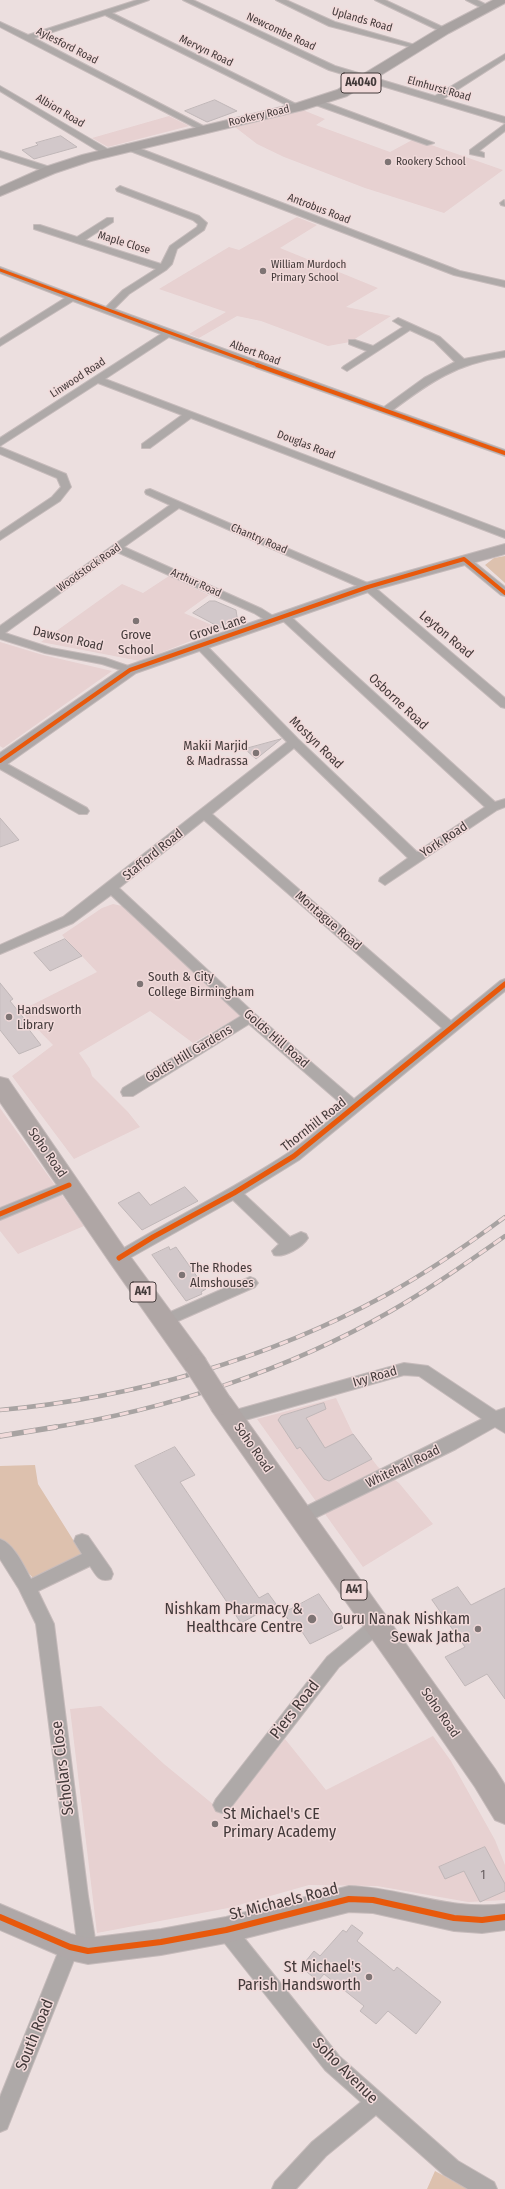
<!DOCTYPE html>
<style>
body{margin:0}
canvas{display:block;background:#ecdfdf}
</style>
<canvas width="505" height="2189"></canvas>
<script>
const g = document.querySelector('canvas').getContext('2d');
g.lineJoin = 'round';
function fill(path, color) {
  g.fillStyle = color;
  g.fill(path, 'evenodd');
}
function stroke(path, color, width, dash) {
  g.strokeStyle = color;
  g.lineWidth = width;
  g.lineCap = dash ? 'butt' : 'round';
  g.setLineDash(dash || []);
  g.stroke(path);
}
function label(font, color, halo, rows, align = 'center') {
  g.font = font + ' "Fira Sans Condensed",sans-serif';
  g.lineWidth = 3;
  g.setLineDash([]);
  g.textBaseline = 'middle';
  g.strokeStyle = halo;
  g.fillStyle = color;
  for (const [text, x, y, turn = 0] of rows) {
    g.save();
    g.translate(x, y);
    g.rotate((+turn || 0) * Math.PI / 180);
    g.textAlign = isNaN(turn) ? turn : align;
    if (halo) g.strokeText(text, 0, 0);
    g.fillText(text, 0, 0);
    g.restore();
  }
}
fill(new Path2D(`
 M 303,110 L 325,119 L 316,125 L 390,152 L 414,139 L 503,170 L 444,213 L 365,188 L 284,157 L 257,144 L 235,127 Z
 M 169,116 L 189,126 L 108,147 L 92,138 Z
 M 297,217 L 317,225 L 280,248 L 378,288 L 346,307 L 391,316 L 350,342 L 328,346 L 261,321 L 237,316 L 199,338 L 189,334 L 226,312 L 159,289 L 229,247 L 239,250 Z
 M 169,576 L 209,595 L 184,613 L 221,629 L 140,661 L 41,642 L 122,584 L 143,593 Z
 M 0,642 L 43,655 L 112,671 L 3,748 L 0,746 Z
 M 113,904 L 122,906 L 240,1016 L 193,1043 L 150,1011 L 79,1053 L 90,1069 L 92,1076 L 128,1112 L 140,1127 L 74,1159 L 12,1076 L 53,1045 L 20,1011 L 97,972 L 62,935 L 102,908 Z
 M 0,1108 L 84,1226 L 18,1254 L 0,1231 Z
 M 336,1398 L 353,1434 L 378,1467 L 399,1483 L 433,1524 L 363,1567 L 257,1419 Z
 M 101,1706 L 164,1764 L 225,1814 L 285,1739 L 326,1790 L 433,1736 L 451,1761 L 495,1840 L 505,1865 L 505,1900 L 468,1902 L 377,1886 L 309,1885 L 228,1908 L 97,1933 L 70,1709 Z`), '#e7d1d1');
fill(new Path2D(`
 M 505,556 L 505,583 L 485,565 L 494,558 Z
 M 35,1465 L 38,1484 L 82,1554 L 33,1578 L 0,1541 L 0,1466 Z
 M 435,2171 L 468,2189 L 427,2189 Z`), '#ddc1ae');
const building = new Path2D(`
 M 215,100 L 237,111 L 207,122 L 185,111 Z
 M 61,136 L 77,147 L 34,159 L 22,150 L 38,145 L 36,143 Z
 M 210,601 L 215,601 L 236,610 L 238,623 L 227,623 L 221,628 L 193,613 Z
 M 281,739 L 256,759 L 245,749 Z
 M 0,818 L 19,840 L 0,847 Z
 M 65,939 L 82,956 L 50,971 L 34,953 Z
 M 0,983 L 13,999 L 10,1001 L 30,1026 L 27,1027 L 41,1045 L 19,1054 L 0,1030 Z
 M 185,1187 L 198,1201 L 142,1230 L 118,1203 L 139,1192 L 150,1205 Z
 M 169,1247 L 170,1250 L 176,1247 L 198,1278 L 206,1289 L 201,1292 L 202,1294 L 186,1301 L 152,1255 Z
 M 324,1403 L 326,1409 L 306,1418 L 325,1448 L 353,1434 L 372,1459 L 329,1481 L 324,1479 L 300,1447 L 297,1449 L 278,1420 L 281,1416 Z
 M 175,1447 L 195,1475 L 180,1482 L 259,1598 L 268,1593 L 276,1604 L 241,1623 L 135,1466 Z
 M 458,1587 L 471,1605 L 505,1588 L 505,1699 L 487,1674 L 465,1686 L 445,1657 L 465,1647 L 432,1600 Z
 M 319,1594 L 343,1628 L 310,1644 L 297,1624 L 293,1627 L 284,1613 Z
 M 485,1847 L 505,1884 L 505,1891 L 480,1902 L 464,1871 L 445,1879 L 439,1867 Z
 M 352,1925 L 363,1933 L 357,1941 L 394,1971 L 397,1967 L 441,2002 L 416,2034 L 388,2011 L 376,2024 L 360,2011 L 364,2006 L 324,1974 L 318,1981 L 301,1967 L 314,1951 L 320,1956 L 343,1930 L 346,1932 Z`);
fill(building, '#d2c8ca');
stroke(building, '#c0b7b8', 1);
const street = new Path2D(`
 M 137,0 L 149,0 L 112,13 L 302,107 L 295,109 L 105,15 L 34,38 L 209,129 L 202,131 L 0,27 L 0,22 L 28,35 Z
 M 183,0 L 193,0 L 335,66 L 435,96 L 505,54 L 505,59 L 443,99 L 505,117 L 505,123 L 329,70 Z
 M 276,0 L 286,0 L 335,22 L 422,47 L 418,49 L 329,26 Z
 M 375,0 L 385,0 L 449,30 L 442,32 Z
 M 466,0 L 477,0 L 491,7 L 484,9 Z
 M 0,86 L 111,151 L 112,153 L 105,155 L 0,91 Z
 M 313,100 L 319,100 L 434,143 L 427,145 L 313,104 Z
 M 505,124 L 505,131 L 479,151 L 484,153 L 484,157 L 470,154 L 470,150 Z
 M 128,144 L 460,271 L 505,281 L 505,287 L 454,275 L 125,149 L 125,145 Z
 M 0,151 L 53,168 L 54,170 L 50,173 L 0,157 Z
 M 120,186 L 199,216 L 207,223 L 204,230 L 177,249 L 172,264 L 166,270 L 129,294 L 114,309 L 384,407 L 424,378 L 455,362 L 434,341 L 410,330 L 347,371 L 342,368 L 344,366 L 367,351 L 349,344 L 349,340 L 355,340 L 373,346 L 403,327 L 393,321 L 398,318 L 440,337 L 464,359 L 505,351 L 505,357 C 458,363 430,382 393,410 L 505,450 L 505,456 L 169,337 L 105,379 L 505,531 L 505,538 L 191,418 L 150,448 L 142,448 L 142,444 L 182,415 L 98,383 L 0,446 L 0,438 L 161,334 L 73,301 L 0,346 L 0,339 L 65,298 L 0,273 L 0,267 L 106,307 L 123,290 L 156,269 L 34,229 L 34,225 L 40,225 L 77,237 L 107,218 L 113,218 L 113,222 L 85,240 L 161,264 L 170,246 L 197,227 L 198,224 L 193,220 L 117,191 L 116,189 Z
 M 504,200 L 505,206 L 501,205 L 500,203 Z
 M 0,447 L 66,474 L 71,487 L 60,501 L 0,540 L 0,532 L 52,497 L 61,487 L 57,478 L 0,454 Z
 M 150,489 L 372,585 L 505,698 L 505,708 L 501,707 L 364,589 L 179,508 L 124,547 L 262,609 L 278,619 L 280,621 L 278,623 L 270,623 L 254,613 L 117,552 L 5,633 L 51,648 L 105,658 L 134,668 L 136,670 L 134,672 L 130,673 L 102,664 L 45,653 L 0,639 L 0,626 L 170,505 L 146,494 L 145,492 L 146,490 Z
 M 464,556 L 468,557 L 505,587 L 505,596 L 501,595 L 460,561 L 459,559 Z
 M 285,614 L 289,615 L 495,802 L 505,799 L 505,807 L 497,810 L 385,885 L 379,881 L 380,878 L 408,858 L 294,748 L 212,814 L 451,1021 L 500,981 L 505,979 L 505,991 L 299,1160 L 244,1194 L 290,1237 L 301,1232 L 306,1234 L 308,1238 C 303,1247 284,1258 274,1255 L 272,1251 L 279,1244 L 233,1200 L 119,1264 L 114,1262 L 112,1258 L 114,1254 C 171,1219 232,1190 288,1153 C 308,1140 326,1122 345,1107 L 249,1024 L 133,1096 L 123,1096 L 121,1092 L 123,1088 L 241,1016 L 111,895 L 73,923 L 0,954 L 0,945 L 63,917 L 287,742 L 196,647 L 194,645 L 196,643 L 204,643 L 298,739 L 417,852 L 485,807 L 281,619 L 279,617 L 281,615 ZM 204,820 L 442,1028 L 354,1099 L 255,1014 L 119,888 Z
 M 0,760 L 87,808 L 89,811 L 87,814 L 79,814 L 0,769 Z
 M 69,1180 L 74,1181 L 76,1185 L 74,1189 L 0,1220 L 0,1208 Z
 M 250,1277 L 255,1279 L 258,1283 L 255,1287 L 169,1325 L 164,1327 L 159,1325 L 156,1321 L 159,1317 Z
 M 404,1363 L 428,1366 L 496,1411 L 505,1408 L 505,1433 L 495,1427 L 456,1449 L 307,1522 L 301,1524 L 295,1522 L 293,1517 L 295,1512 L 482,1419 L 419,1376 L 404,1375 L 231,1424 L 225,1423 L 223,1418 L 225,1413 Z
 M 82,1534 L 88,1536 L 111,1569 L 113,1574 L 111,1579 C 99,1583 96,1575 90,1566 L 38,1591 L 54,1624 L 88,1896 L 97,1951 L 95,1958 L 88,1960 L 81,1958 L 78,1950 L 7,2129 L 0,2132 L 0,2097 L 63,1940 L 70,1938 L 77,1941 L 36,1624 L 19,1589 L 0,1559 L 0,1539 C 14,1544 24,1566 31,1579 L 82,1554 L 74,1541 L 76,1536 Z
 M 380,1619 L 386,1621 L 389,1626 L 386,1631 L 375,1637 L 339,1667 L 228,1811 L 222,1813 L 216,1811 L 213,1805 L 216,1799 L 327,1657 L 363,1627 Z
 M 226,1921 L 233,1924 L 339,2056 L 458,2161 L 494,2182 L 497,2189 L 468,2189 L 444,2175 L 376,2115 L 326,2156 L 296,2189 L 272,2189 L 275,2182 L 312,2142 L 361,2102 L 325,2070 L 219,1936 L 217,1930 L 219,1924 Z`);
const secondary = new Path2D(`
 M 505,544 L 505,554 L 374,590 L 136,673 L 6,765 L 0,766 L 0,753 L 124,667 L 362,584 Z
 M 349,1886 C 404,1888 449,1911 505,1904 L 505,1930 L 482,1933 L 454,1931 L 373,1913 L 349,1912 L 226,1943 L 161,1955 L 88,1964 L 70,1960 L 0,1930 L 0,1904 L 71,1934 L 88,1938 L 161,1929 L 226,1917 Z`);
const primary = new Path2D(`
 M 493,0 L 505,0 L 505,3 L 449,33 L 347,96 L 303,110 L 91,161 L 55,173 L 0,196 L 0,187 L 45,167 L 82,155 L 294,104 L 337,90 L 441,27 Z`);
const highway = new Path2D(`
 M 0,1077 L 8,1079 L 127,1252 L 205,1358 L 208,1365 L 205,1372 L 196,1375 L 187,1372 L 111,1264 L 0,1102 Z
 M 221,1394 L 230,1397 L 495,1769 L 505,1785 L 505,1824 L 495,1820 L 475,1787 L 394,1670 L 212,1411 L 209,1404 L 212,1397 Z`);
stroke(street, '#c6bbbb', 2);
stroke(secondary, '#c6bbbb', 2);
stroke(primary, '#c6bbbb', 2);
stroke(highway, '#c6bbbb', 2);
fill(street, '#aea9a8');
fill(secondary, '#afa8a8');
fill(primary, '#a8a2a1');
fill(highway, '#afa6a5');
const railFar1 = new Path2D(`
 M 0,1410 C 134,1398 268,1359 386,1295 C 428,1272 467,1245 505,1217
 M 49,1428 C 167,1410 288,1370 391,1311 C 431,1288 468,1262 505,1236`);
const rail = new Path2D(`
 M 0,1436 L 56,1427`);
stroke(railFar1, '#a8a3a2', 4.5);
stroke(rail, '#a8a3a2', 5.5);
stroke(railFar1, '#f1dada', 3, [9]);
stroke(rail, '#f1dada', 4, [12]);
const highwayBridge = new Path2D(`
 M 196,1365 L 221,1404`);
stroke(highwayBridge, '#c6bbbb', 24, []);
stroke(highwayBridge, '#afa6a5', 22);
stroke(new Path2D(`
 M 0,270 L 260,366`), '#e8590c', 3);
stroke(new Path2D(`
 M 257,365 L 505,453
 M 0,761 L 130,670 L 368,587 L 464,559 L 505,593`), '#e8590c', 4);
stroke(new Path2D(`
 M 0,1214 L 69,1185
 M 119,1258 L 153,1237 L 234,1193 L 294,1156 L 505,984`), '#e8590c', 5);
stroke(new Path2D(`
 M 0,1917 L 70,1947 L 88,1951 L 161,1942 L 226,1930 L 349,1899 L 373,1900 L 454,1918 L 482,1920 L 505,1917`), '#e8590c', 6);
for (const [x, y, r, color] of [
 [388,162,4,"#7e7474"],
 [263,271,4,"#7e7474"],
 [136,621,4,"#7e7474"],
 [256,753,4,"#7e7474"],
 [140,984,4,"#7e7474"],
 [9,1017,4,"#7e7474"],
 [182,1275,4,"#7e7474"],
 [312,1619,5,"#7e7474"],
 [478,1629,4,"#7e7474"],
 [215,1824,4,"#7e7474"],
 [369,1977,4,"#7e7474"]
]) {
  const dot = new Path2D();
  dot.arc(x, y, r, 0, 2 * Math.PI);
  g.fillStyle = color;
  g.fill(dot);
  stroke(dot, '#f1dada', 1.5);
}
label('11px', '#433a3a', '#f1dada', [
 ["Uplands Road",362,20,16],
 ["Newcombe Road",281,32,25],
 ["Aylesford Road",67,46,27],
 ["Mervyn Road",206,51,26],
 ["Elmhurst Road",439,89,16],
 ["Albion Road",60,111,31],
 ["Rookery Road",259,116,-13],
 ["Antrobus Road",319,209,21],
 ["Maple Close",124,243,17],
 ["Albert Road",255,353,20],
 ["Linwood Road",78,378,-33],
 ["Douglas Road",306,445,21],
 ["Chantry Road",259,539,23],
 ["Woodstock Road",89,568,-35],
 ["Arthur Road",196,583,24]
]);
label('11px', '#433a3a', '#f1dada', [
 ["Rookery School",396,162],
 ["William Murdoch",271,265],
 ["Primary School",271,278]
], 'left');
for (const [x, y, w] of [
 [361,83,40],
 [143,1292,26],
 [354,1590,26]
]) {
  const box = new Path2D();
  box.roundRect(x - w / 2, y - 10, w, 20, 3);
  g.fillStyle = '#f1dada';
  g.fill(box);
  stroke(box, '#433a3a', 1);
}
label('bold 12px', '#433a3a', null, [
 ["A4040",361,83],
 ["A41",143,1292],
 ["A41",354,1590]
]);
label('13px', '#433a3a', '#f1dada', [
 ["Grove Lane",218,628,-18],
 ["Leyton Road",446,635,40],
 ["Dawson Road",68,639,13],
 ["Osborne Road",398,702,43],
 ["Mostyn Road",316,743,44],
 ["York Road",444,840,-33],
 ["Stafford Road",153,855,-39],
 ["Montague Road",328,921,41],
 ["Golds Hill Road",276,1039,41],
 ["Golds Hill Gardens",189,1054,-31],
 ["Thornhill Road",314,1125,-38],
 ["Soho Road",47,1153,55],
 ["Ivy Road",375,1377,-16],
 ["Soho Road",253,1448,55],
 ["Whitehall Road",403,1467,-26],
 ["Soho Road",440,1713,55]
]);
label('13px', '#433a3a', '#f1dada', [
 ["Grove",136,635,"center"],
 ["School",136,650,"center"],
 ["Makii Marjid",248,746,"right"],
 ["& Madrassa",248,761,"right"],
 ["South & City",148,977],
 ["College Birmingham",148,992],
 ["Handsworth",17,1010],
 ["Library",17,1025],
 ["The Rhodes",190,1268],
 ["Almshouses",190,1283]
], 'left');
label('13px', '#685f60', null, [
 ["1",483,1875]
]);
label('16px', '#433a3a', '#f1dada', [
 ["Nishkam Pharmacy &",303,1610],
 ["Healthcare Centre",303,1628],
 ["Guru Nanak Nishkam",470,1620],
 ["Sewak Jatha",470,1638],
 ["St Michael's CE",223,1815,"left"],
 ["Primary Academy",223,1833,"left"],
 ["St Michael's",361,1968],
 ["Parish Handsworth",361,1986]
], 'right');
label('16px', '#433a3a', '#f1dada', [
 ["Piers Road",295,1710,-52],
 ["Scholars Close",63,1768,-97],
 ["St Michaels Road",284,1902,-14],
 ["South Road",35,2035,-68],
 ["Soho Avenue",345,2071,45]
]);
</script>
